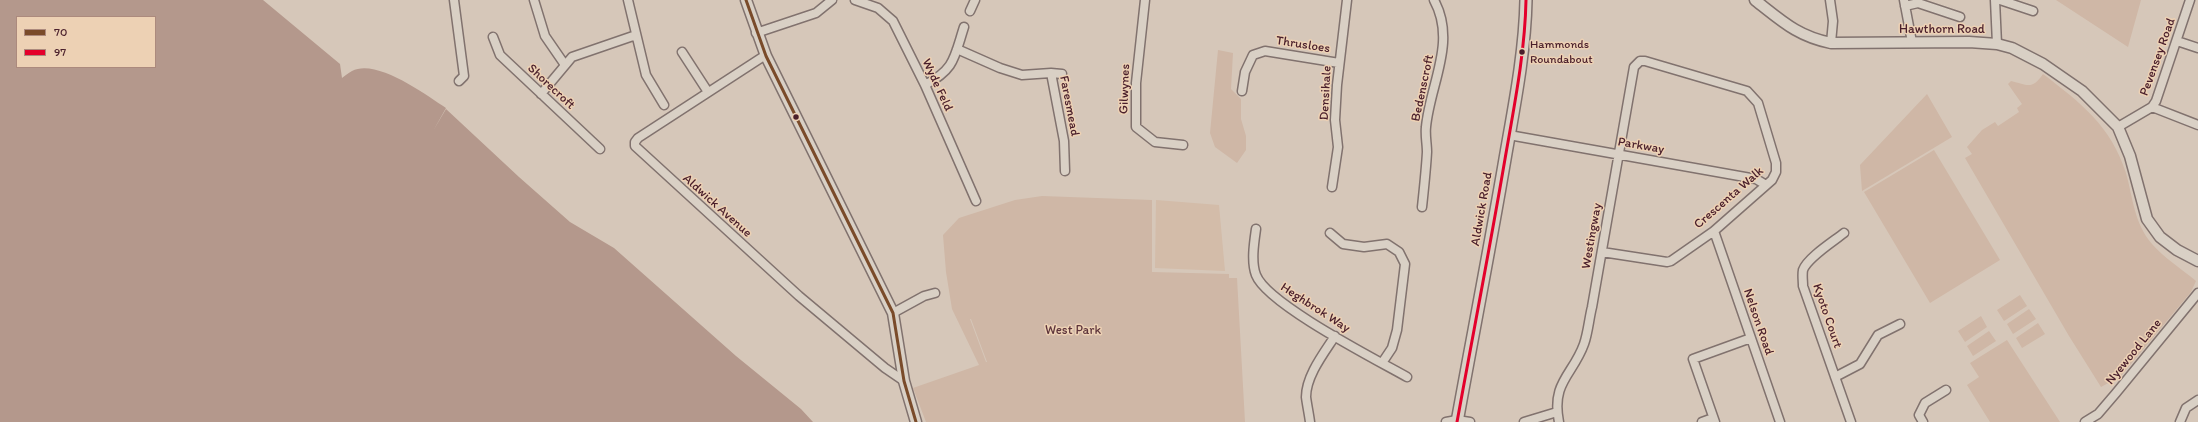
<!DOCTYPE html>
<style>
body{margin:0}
#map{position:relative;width:2198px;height:422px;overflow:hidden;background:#d6c7b9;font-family:Itim,sans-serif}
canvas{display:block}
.legend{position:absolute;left:16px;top:16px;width:140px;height:52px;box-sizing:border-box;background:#edd1b4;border:1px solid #ac8a7d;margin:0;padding:5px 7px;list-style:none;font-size:12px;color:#4a1f2b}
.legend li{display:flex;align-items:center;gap:8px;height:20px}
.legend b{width:20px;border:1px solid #ac8a7d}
</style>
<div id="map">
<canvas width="2198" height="422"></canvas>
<ul class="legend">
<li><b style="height:5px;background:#7a4b2a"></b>70</li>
<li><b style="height:5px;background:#e4002b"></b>97</li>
</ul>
</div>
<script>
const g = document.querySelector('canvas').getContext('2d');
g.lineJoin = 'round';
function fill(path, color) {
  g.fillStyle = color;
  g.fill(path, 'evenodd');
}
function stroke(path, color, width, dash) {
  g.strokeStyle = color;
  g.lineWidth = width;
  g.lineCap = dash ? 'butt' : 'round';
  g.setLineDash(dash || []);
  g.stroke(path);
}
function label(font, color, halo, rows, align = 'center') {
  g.font = font + ' Itim,sans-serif';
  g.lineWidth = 3;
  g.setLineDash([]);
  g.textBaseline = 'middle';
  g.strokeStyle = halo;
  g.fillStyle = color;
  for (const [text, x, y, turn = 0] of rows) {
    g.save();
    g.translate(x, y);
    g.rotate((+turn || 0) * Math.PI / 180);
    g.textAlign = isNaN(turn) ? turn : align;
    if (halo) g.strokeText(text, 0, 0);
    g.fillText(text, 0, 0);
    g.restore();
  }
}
fill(new Path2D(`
 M 1156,200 L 1219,205 L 1225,271 L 1155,268 Z`), '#d3bca9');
fill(new Path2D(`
 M 2056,0 L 2141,0 L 2128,47 Z
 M 1218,50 L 1233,53 L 1231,89 L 1241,99 L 1241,119 L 1246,136 L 1246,150 L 1237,163 L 1215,147 L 1210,133 Z
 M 2043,74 C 2081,103 2111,126 2126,173 C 2133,198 2134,223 2152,244 C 2164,258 2182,269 2196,281 L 2191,292 L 2121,376 L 2101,387 L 2069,336 L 1965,158 L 1972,154 L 1967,147 L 1982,130 L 1995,122 L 1998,126 L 2019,112 L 2017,108 L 2022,104 L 2008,84 L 2011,81 C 2028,85 2032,90 2043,74 Z
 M 1927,94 L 1952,137 L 1862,191 L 1860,165 Z
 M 1934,150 L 2000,260 L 1930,303 L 1864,192 Z
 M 1042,196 L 1152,200 L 1152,272 L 1229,274 L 1229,278 L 1237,278 L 1245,422 L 926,422 L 913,388 L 979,365 L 952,309 L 946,272 L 943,235 L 959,218 L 1015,200 ZM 970,319 L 971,319 L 987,362 L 986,362 Z
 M 2020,295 L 2027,306 L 2004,321 L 1997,310 Z
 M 2029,309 L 2036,319 L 2013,334 L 2007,324 Z
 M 1981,316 L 1987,327 L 1965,342 L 1958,331 Z
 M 2038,323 L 2045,334 L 2022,348 L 2016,338 Z
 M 1989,331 L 1996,341 L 1973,356 L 1967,346 Z
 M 2007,340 L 2060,422 L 1990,422 L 1967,385 L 1979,377 L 1970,363 Z`), '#cfb7a6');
fill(new Path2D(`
 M 0,0 L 263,0 L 340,64 L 342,78 C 345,76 348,73 352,71 C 376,58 425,94 446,108 L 433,131 L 446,109 L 519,177 L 570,222 L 614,248 L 736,356 L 801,409 L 813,422 L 0,422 ZM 17,17 L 155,17 L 155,67 L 17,67 Z`), '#b4988c');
const minor = new Path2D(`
 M 454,0 L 464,76 L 459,81
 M 534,0 L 545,36 L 565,65
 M 628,0 L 646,75 L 664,105
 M 855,0 L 878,8 L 893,21 L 925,85 L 976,201
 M 1145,0 L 1136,83 L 1136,127 L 1155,142 L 1183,145
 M 1830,0 L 1833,21 L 1831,43
 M 1904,0 L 1912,42
 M 1995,0 L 1997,44
 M 2000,0 L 2033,11
 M 1905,6 L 1918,3 L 1960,17
 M 970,11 L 975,0
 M 756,33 L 816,13 L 832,0
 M 493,37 L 500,55 L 600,149
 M 2177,41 L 2198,48
 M 957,49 L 1000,68 L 1022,75 L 1051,73 L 1064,141 L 1065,171
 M 682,52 L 708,92
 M 761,58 L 638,138 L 635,142 L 635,146 L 799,296 L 885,368 L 904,381
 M 1051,73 L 1062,74
 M 925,85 C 955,69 954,58 964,27
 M 1242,91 L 1245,72 L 1253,55 L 1265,51 L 1339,63
 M 541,94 L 572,57 L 636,35
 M 2152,107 L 2198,125
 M 2118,127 L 2152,107 L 2156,101 L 2190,0
 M 1509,135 L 1745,177 L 1756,179 L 1766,185
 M 1332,187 L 1338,147 L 1335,120 L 1337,85 L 1347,0
 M 1422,207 C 1424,188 1426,170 1427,152 C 1427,144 1425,135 1426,127 C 1430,84 1457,42 1434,0
 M 1256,229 C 1254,243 1251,262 1256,275 C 1267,304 1377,360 1407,377
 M 1714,231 L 1780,422
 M 1330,233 L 1343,244 L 1364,247 L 1387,244 L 1399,252 L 1405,264 L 1397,330 L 1392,348 L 1382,363
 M 1844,233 C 1834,241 1807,258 1803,270 C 1802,275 1803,281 1803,286 L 1851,422
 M 893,313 L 924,296 L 935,293
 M 1835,377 L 1860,364 L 1878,335 L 1900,324
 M 1310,422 C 1309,414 1307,405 1306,397 C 1306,376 1324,353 1335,336
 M 1446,422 L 1457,420 L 1470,422
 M 1524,422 L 1557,412
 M 1559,422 C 1551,382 1573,375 1584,344 C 1588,333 1589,319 1592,307 L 1634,67 L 1640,61 L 1645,61 L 1747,91 L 1758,103 L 1776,163 L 1776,172 L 1772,180 L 1714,231 L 1671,261 L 1667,262 L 1602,252
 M 1702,422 L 1713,418
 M 1715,422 L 1693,359 L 1751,338
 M 1923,422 L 1919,415 L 1925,403 L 1946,390
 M 2085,422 L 2098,414 L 2116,393 L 2198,293
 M 2180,422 L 2186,408 L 2198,400`);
const tertiary = new Path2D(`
 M 746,0 L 766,56 L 893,313 L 904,381 L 916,422
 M 1755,0 C 1782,21 1797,36 1831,43 L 1969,42 L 1997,44 L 2012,48 L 2043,64 L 2082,91 L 2118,127 L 2130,156 L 2147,219 L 2160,237 L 2177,250 L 2198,261`);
const secondary = new Path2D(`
 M 1457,422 C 1473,334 1490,247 1505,159 C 1514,107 1525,53 1526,0`);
stroke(minor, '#81726e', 11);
stroke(tertiary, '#81726e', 13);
stroke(secondary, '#81726e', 14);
stroke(minor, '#d9d0c5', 8);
stroke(tertiary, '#d9d0c5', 10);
stroke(secondary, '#d9d0c5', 11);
stroke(new Path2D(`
 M 746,0 L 766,56 L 893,313 L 904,381 L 916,422`), '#7a4b2a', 3);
stroke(new Path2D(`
 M 1457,422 C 1473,334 1490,247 1505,159 C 1514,107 1525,53 1526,0`), '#e4002b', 3);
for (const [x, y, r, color] of [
 [1522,52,3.5,"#4a1f2b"],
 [796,117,3.5,"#4a1f2b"]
]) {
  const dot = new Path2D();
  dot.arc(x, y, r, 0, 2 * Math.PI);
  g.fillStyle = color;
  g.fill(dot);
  stroke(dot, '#edd1b4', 1.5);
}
label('12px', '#4a1f2b', '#edd1b4', [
 ["Hammonds",1530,45],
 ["Roundabout",1530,60]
], 'left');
label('13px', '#4a1f2b', '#edd1b4', [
 ["Hawthorn Road",1942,30],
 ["Thrusloes",1303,45,9],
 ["Pevensey Road",2158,57,-70],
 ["Wyde Feld",937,85,65],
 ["Shorecroft",551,87,43],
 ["Bedenscroft",1423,88,-78],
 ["Gilwynes",1125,89,-88],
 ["Densihale",1326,93,-87],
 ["Faresmead",1069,106,79],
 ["Parkway",1641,146,10],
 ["Crescenta Walk",1729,198,-41],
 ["Aldwick Avenue",717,206,42],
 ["Aldwick Road",1482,209,-80],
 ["Westingway",1592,236,-80],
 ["Heghbrok Way",1315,308,33],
 ["Kyoto Court",1827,316,71],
 ["Nelson Road",1758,322,71],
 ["Nyewood Lane",2134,352,-51]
]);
label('13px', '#5d343b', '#edd1b4', [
 ["West Park",1073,331]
]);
</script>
